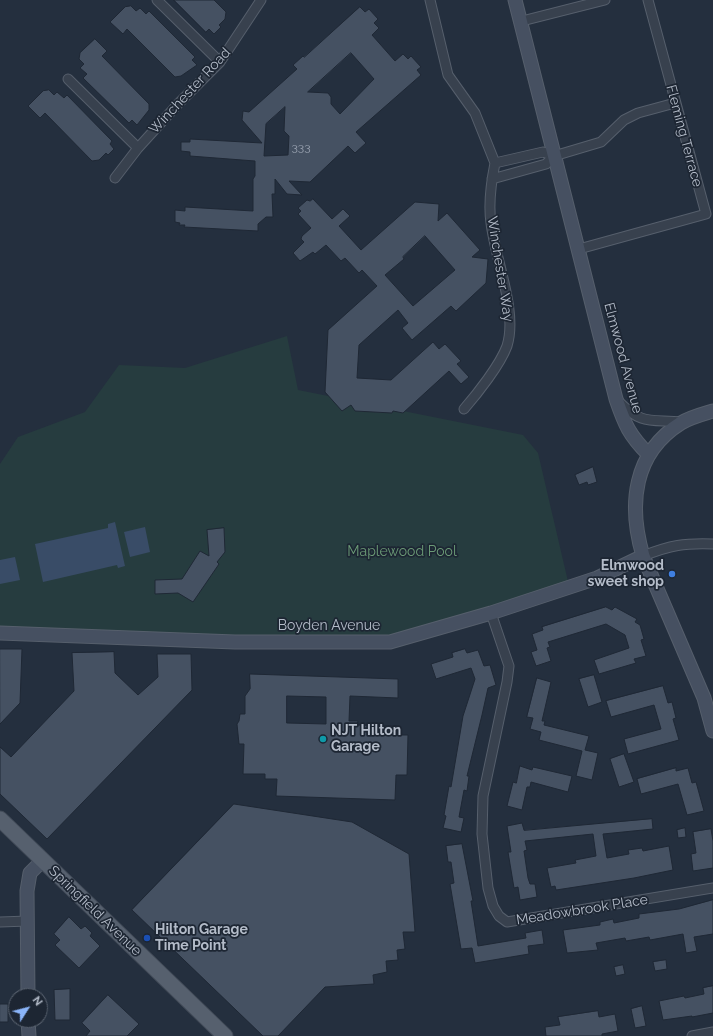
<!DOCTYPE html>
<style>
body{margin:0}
#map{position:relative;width:713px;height:1036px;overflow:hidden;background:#242f3e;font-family:Raleway,sans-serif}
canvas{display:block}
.north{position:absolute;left:8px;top:988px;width:40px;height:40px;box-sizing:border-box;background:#1d2633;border:1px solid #59626f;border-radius:50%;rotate:54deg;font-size:11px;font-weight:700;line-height:16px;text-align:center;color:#b4bcc9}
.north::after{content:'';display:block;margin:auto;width:14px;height:18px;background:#8ab4f8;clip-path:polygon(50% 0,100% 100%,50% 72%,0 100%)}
</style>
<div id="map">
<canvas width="713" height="1036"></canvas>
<div class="north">N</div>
</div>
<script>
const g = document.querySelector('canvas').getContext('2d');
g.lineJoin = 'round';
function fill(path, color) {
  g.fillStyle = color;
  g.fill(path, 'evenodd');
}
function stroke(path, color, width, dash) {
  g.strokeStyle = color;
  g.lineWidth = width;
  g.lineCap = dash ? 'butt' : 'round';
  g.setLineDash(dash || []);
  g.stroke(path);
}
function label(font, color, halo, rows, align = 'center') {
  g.font = font + ' Raleway,sans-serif';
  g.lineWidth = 3.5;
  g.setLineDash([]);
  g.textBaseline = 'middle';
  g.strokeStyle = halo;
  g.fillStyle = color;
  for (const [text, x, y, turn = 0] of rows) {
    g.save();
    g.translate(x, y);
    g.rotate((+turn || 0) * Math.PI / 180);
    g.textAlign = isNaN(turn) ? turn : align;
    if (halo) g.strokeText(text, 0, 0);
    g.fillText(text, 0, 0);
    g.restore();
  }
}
fill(new Path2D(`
 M 287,336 L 298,390 L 523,435 L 538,453 L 570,590 L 417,635 L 231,638 L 0,632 L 0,464 L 18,437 L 85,412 L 119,365 L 185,368 Z`), '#263c3f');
fill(new Path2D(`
 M 115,522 L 125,566 L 118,568 L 117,565 L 43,582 L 35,544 L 108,528 L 108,524 Z
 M 145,527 L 150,552 L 130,557 L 124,532 Z
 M 15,557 L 20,580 L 0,584 L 0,560 Z`), '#394c67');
const building = new Path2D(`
 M 174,0 L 214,0 L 226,12 L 225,19 L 219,25 L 221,27 L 214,34 L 209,29 L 206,32 Z
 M 131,6 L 136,11 L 140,8 L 146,14 L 149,11 L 195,57 L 192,60 L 197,65 L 181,76 L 175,77 L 127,29 L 123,34 L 110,22 L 125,7 Z
 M 360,7 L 365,12 L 369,9 L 378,19 L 374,23 L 379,28 L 372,35 L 395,61 L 403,54 L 408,59 L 411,56 L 421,67 L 417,70 L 421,75 L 356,132 L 366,143 L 355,153 L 348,146 L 310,182 L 289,181 L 302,195 L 287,194 L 275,179 L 275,194 L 272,194 L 273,217 L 266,217 L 258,224 L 258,231 L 184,227 L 185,225 L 179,225 L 180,223 L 175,222 L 175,210 L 185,211 L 185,207 L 253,211 L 253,179 L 255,176 L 255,161 L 190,156 L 190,152 L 181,151 L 181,142 L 190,142 L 190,139 L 262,143 L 242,120 L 243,111 L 249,112 L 297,69 L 293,65 L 303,56 L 304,57 ZM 351,53 L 374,79 L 340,114 L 331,104 L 331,97 L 328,93 L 308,92 ZM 285,107 L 284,131 L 289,136 L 288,155 L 264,156 L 266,124 Z
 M 95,39 L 107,51 L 102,56 L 149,104 L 149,110 L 137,125 L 132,120 L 129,123 L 83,78 L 87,74 L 80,68 L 84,64 L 79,59 L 80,53 Z
 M 49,90 L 54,95 L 57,92 L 64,98 L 67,95 L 112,141 L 110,144 L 114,149 L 108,155 L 106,153 L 99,160 L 92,161 L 45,113 L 40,118 L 28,106 L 43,91 Z
 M 313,199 L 332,219 L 343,209 L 350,216 L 339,226 L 361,250 L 415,202 L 439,204 L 438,221 L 447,213 L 480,250 L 472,257 L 488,259 L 486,283 L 456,311 L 451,306 L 412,340 L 402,328 L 408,323 L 398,310 L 359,345 L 357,378 L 391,380 L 433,342 L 439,349 L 445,344 L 461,361 L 457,364 L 469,377 L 461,384 L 449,371 L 403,413 L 393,411 L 392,413 L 355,411 L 351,405 L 342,411 L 325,392 L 328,330 L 377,286 L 362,270 L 359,273 L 345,258 L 341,261 L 326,245 L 315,254 L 313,252 L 300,261 L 293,253 L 304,242 L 301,239 L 302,236 L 311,228 L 298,214 L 301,211 L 298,208 L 307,200 L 310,201 ZM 425,236 L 455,270 L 413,306 L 385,275 L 404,259 L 403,257 Z
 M 593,467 L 597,482 L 588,485 L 587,482 L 579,485 L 575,475 Z
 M 224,528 L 225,552 L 217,562 L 219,564 L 193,602 L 178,593 L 155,594 L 155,580 L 182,579 L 200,551 L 209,556 L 207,530 Z
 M 606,607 L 612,610 L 615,607 L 637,619 L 635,622 L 640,625 L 644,639 L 641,640 L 646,656 L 634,659 L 636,663 L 599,674 L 594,660 L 629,648 L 625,635 L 606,624 L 548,642 L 550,647 L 547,648 L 551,661 L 536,666 L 531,652 L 537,650 L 532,634 L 543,630 L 542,627 Z
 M 0,649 L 22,649 L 20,703 L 0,724 Z
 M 465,649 L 467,653 L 478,650 L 484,666 L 490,665 L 496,685 L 488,688 L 482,715 L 467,776 L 469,776 L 467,791 L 464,790 L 459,817 L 464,818 L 461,832 L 443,828 L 446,816 L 444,815 L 449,786 L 451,787 L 463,716 L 475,679 L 471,668 L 436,679 L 431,664 L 453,657 L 452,653 Z
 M 114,652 L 115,673 L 138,695 L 158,677 L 157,654 L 191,654 L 192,690 L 47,839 L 0,794 L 0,747 L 11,757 L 74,691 L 72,653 Z
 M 250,674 L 398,679 L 398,698 L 350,696 L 349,721 L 358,721 L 357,725 L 397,726 L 397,735 L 408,735 L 407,775 L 396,775 L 395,800 L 276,796 L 277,779 L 265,779 L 265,774 L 243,774 L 244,744 L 239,744 L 237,724 L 239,721 L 240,714 L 245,714 L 245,696 L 250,689 ZM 287,696 L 326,697 L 326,724 L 287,723 Z
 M 594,675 L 602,702 L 588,707 L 579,679 Z
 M 537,678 L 551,682 L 542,721 L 545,721 L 544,725 L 589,736 L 585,750 L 598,753 L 592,780 L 576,776 L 582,751 L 539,740 L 541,732 L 530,729 L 533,718 L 527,717 Z
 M 663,686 L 668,703 L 672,702 L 676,718 L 673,719 L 679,740 L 628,754 L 624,739 L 661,729 L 654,705 L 611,717 L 606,701 Z
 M 624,754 L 634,782 L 619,787 L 610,759 Z
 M 520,766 L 532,770 L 533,767 L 572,776 L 568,792 L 531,782 L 530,787 L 527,787 L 522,810 L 507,806 L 513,782 L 516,783 Z
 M 676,768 L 676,771 L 688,768 L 692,783 L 696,782 L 704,811 L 687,815 L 678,784 L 641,794 L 637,779 Z
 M 234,804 L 352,822 L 409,854 L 415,932 L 403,932 L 405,949 L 397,950 L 398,960 L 386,961 L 387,972 L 373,975 L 374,984 L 325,987 L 278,1036 L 263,1036 L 132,910 Z
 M 652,819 L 653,829 L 603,834 L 607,858 L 629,854 L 628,850 L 642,848 L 643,851 L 669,846 L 673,870 L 634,878 L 556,890 L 555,886 L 551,887 L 547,868 L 576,863 L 575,860 L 596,856 L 593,834 L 525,841 L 527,850 L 524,851 L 528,878 L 530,884 L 535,884 L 537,897 L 520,900 L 518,887 L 514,888 L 508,852 L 511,852 L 507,826 L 522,823 L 524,830 Z
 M 685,828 L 686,837 L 678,838 L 677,830 Z
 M 711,829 L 713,841 L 713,868 L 693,871 L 691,854 L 696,853 L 693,832 Z
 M 462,844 L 473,901 L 471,901 L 478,946 L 526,938 L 525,933 L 542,930 L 544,944 L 528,946 L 529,954 L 475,963 L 472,948 L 461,949 L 450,884 L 454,883 L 451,862 L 448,862 L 446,846 Z
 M 713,900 L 713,934 L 694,937 L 697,951 L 686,953 L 683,934 L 650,940 L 649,937 L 626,941 L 625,938 L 596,943 L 598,950 L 567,953 L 563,930 L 600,925 L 600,922 L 613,919 L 614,923 L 639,918 L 639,914 L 679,909 Z
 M 69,917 L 81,929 L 85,926 L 92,933 L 90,936 L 100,946 L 79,968 L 55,945 L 60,940 L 54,934 Z
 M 666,960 L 667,969 L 655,971 L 653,962 Z
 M 623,965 L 625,974 L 616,976 L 614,967 Z
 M 713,986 L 713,1013 L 692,1017 L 692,1016 L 663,1020 L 659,1001 L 684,996 L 685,998 L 704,994 L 703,988 Z
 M 70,989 L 70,1020 L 55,1020 L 54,990 Z
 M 108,995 L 139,1024 L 127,1036 L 86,1036 L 90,1031 L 82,1023 Z
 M 0,1004 L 8,1004 L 8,1022 L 0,1022 Z
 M 642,1006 L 646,1026 L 635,1028 L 631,1009 Z
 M 598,1011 L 599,1017 L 615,1014 L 618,1031 L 602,1034 L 602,1036 L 546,1036 L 545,1027 L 560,1025 L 558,1017 Z`);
fill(building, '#455162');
stroke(building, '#1f2835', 1);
const street = new Path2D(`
 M 157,0 L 220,62
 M 430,0 L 448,75 L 475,113 L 495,163
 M 522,21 L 605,0
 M 68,79 L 138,148
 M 554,156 L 601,142 L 624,120 L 638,113 L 675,103
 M 115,178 L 138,148 L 178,104 L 220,62 L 261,0
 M 492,179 L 546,164 L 554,156 L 543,152 L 495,163
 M 579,249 L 706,214 L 648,0
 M 618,401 C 643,426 650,419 682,422
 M 464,409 C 477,394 500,365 507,346 C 518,311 495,259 491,223 C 488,203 491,183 495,163
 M 643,556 C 671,545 684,543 713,544
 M 491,613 L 509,666 L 507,682 L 483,796 L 482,834 L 488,888 L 493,906 L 499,916 L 507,922 L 713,888
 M 0,922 L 28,921
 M 692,1036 L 713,1032`);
const secondary = new Path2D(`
 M 515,0 L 616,399 C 625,425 629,435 649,455
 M 713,411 C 703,414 691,417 681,423 C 633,453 628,505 643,556 L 704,698 L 713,731
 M 0,633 L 235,642 L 390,642 L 491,613 L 597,578 L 643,556
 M 28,996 L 27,891 L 30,873 L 43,860
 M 28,1020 L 29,1036`);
const primary = new Path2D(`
 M 0,819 L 225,1036`);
stroke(street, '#565f6c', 11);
stroke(secondary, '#565f6c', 15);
stroke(primary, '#414a57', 17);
stroke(street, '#38414e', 9);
stroke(secondary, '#465061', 13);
stroke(primary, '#56606e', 15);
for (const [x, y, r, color] of [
 [672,574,4,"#3f7fe0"],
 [323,739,4,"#0f9aa8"],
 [147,938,4,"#1a4fb4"]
]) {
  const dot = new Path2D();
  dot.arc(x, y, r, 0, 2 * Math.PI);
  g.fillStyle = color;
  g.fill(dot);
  stroke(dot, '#1d2633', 1.5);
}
label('12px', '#98a1af', null, [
 ["333",301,147]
]);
label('14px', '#b4bcc9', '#1d2633', [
 ["Winchester Road",190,91,-47],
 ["Fleming Terrace",684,136,75],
 ["Winchester Way",500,269,81],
 ["Elmwood Avenue",623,358,75],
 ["Boyden Avenue",329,626],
 ["Meadowbrook Place",582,910,-9],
 ["Springfield Avenue",95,911,44]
]);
label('14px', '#6b9a76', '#1d2633', [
 ["Maplewood Pool",402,552]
]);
label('bold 14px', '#b4bcc9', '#1d2633', [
 ["Elmwood",664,566,"right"],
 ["sweet shop",664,582,"right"],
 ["NJT Hilton",331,731],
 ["Garage",331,747],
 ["Hilton Garage",155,930],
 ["Time Point",155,946]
], 'left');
</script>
